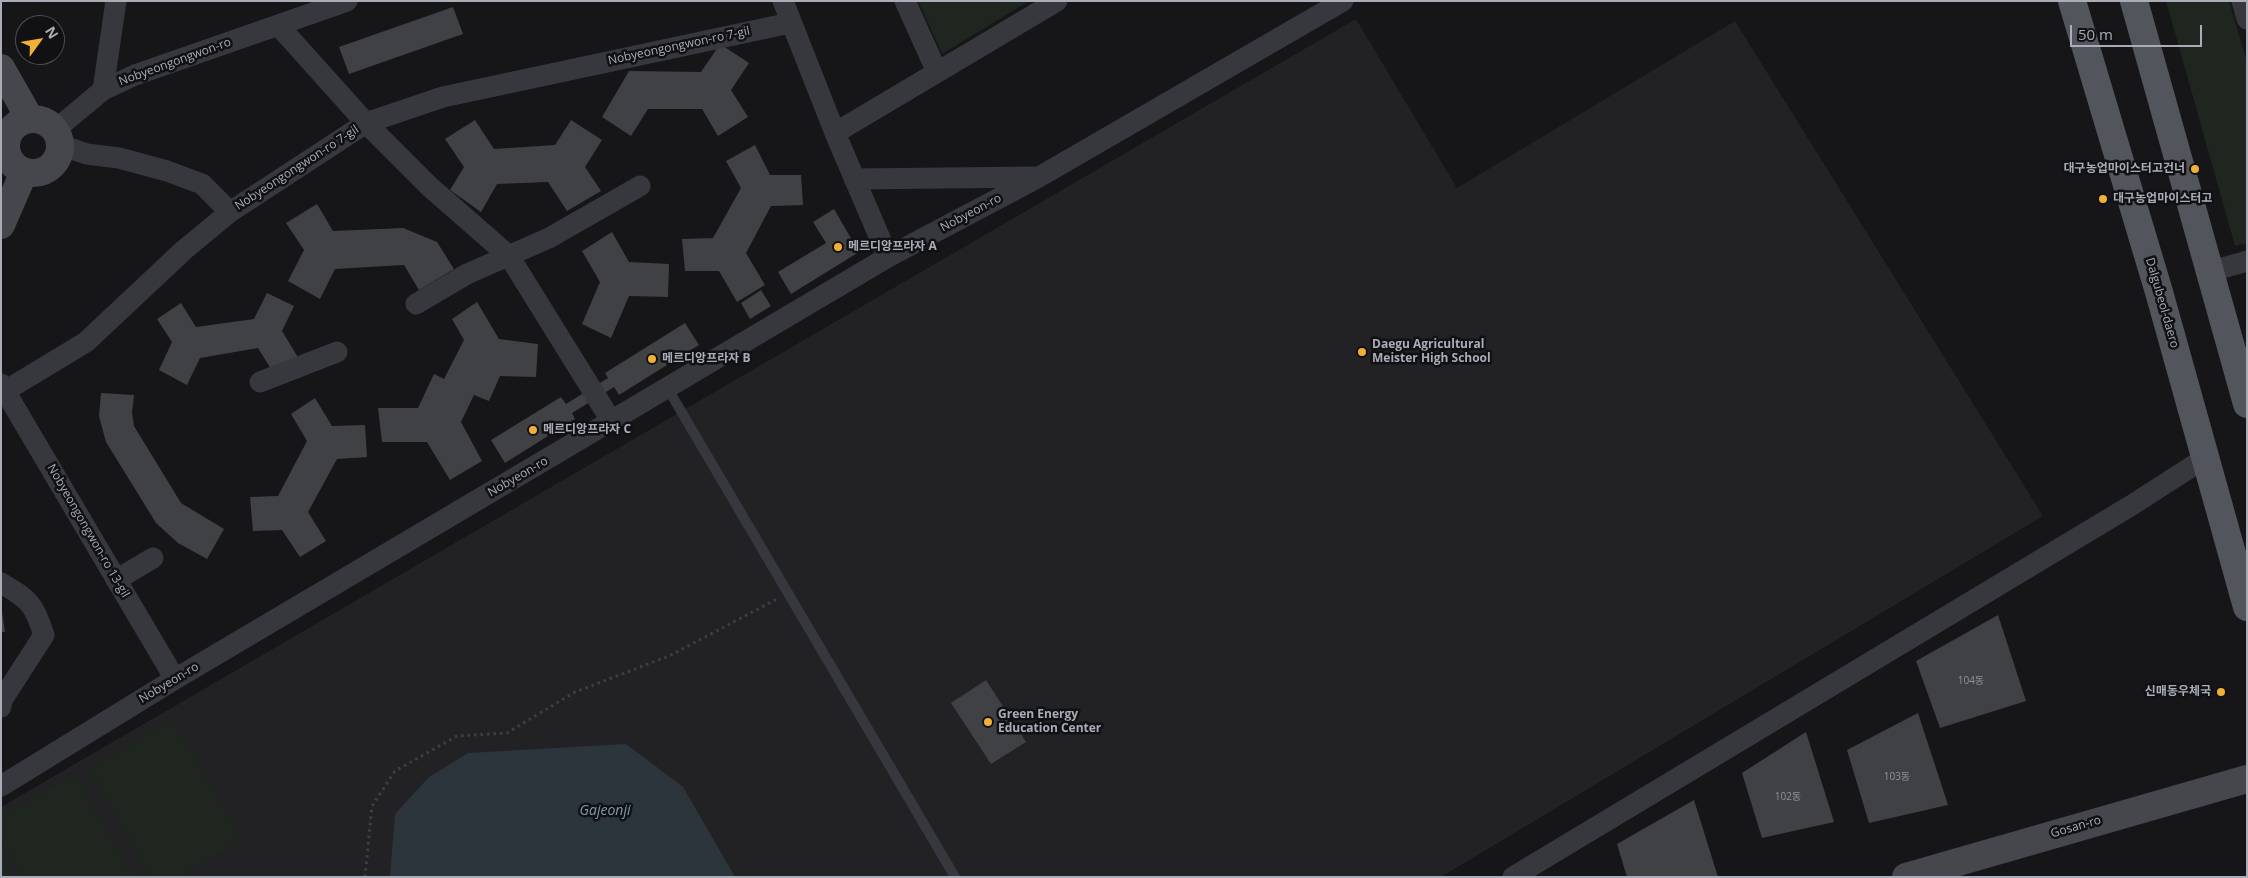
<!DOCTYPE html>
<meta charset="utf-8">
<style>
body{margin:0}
#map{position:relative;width:2248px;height:878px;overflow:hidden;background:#161618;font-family:"Open Sans",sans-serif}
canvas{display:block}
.frame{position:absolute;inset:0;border:2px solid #a8adb8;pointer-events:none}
.north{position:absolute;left:15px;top:15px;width:50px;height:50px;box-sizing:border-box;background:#111113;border:1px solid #4d4f55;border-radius:50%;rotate:58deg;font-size:14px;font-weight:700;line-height:20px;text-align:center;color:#a8adb8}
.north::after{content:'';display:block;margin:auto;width:18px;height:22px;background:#f2b134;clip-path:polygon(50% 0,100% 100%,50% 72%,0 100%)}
.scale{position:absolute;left:2070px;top:25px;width:132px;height:22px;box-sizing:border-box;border:2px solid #a8adb8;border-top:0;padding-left:6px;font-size:15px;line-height:18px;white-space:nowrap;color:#a8adb8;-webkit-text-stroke:4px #111113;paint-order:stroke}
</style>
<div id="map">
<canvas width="2248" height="878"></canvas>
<div class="frame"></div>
<div class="north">N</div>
<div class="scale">50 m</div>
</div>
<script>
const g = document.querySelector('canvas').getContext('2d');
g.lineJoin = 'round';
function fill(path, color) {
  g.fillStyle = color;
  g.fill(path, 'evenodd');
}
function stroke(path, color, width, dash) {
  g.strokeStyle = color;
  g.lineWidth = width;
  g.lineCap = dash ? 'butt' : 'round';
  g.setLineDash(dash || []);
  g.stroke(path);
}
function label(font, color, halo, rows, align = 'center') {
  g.font = font + ' "Open Sans","Noto Sans KR",sans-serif';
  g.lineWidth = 5;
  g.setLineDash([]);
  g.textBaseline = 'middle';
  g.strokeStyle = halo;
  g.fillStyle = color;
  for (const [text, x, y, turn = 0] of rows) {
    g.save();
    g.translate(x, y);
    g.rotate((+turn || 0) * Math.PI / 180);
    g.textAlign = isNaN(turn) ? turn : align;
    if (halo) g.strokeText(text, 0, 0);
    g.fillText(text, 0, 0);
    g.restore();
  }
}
fill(new Path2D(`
 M 1356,19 L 1457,188 L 1735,21 L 2043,516 L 1441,877 L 1,877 L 1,807 Z`), '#222225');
fill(new Path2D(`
 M 918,1 L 1029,1 L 942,54 Z
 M 2166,1 L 2229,1 L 2247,62 L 2247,243 L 2235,246 Z
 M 172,719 L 243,839 L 180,877 L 152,877 L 88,768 Z
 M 74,774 L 135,877 L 21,877 L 1,842 L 1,817 Z
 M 1,855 L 14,877 L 1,877 Z`), '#1e261f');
fill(new Path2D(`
 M 626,744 L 683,787 L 735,877 L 390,877 L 395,814 L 429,777 L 468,753 Z`), '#2c353c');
fill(new Path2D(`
 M 453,7 L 463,34 L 349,74 L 339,47 Z
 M 720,44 L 749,63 L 731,90 L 748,117 L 718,136 L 702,109 L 648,109 L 631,136 L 602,117 L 629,71 L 701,72 Z
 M 475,120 L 494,149 L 555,145 L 571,120 L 602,140 L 585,167 L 601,191 L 567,211 L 548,182 L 497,184 L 481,212 L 450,190 L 464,167 L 445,139 Z
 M 755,145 L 770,175 L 801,175 L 803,205 L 771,206 L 746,253 L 765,285 L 737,302 L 719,271 L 685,271 L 682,239 L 713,238 L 741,188 L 726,161 Z
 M 317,204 L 333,231 L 403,228 L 437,242 L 454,269 L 419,290 L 404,265 L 335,269 L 320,299 L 288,281 L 304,250 L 286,223 Z
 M 834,209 L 859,252 L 791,294 L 778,272 L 826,243 L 813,222 Z
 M 612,232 L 629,262 L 669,264 L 668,297 L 629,296 L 611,338 L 582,324 L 600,282 L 582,251 Z
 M 761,290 L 771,306 L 750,319 L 741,303 Z
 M 267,293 L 294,306 L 282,331 L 299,359 L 274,374 L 258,348 L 200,358 L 187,385 L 159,370 L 172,342 L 157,319 L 181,303 L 196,327 L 254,319 Z
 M 477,302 L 499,339 L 538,344 L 536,377 L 500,376 L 489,401 L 474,395 L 461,422 L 482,461 L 450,480 L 427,442 L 382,442 L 378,408 L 418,408 L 434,374 L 444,379 L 464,340 L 452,319 Z
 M 685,323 L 699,345 L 619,395 L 614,387 L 572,413 L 575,419 L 505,463 L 491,440 L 561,397 L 566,404 L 608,378 L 605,373 Z
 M 101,393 L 134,395 L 132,413 L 134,426 L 181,503 L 224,529 L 207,559 L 178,543 L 156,523 L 106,442 L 99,416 Z
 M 315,398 L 332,426 L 365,425 L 367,457 L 337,459 L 308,512 L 326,541 L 300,557 L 282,530 L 253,531 L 250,497 L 278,496 L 307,441 L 291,414 Z
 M 1,605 L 5,632 L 1,632 Z
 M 1998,615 L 2026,701 L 1940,728 L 1916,661 Z
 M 986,680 L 1026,742 L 991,764 L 951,703 Z
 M 1918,713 L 1948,805 L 1869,823 L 1847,750 Z
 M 1806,732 L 1834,822 L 1762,838 L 1742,773 Z
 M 1694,800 L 1718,877 L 1627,877 L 1617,844 Z`), '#404145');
stroke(new Path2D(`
 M 365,877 L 372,806 L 395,771 L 457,736 L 507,733 L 575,692 L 669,656 L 777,599`), '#3d3f44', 3, [2.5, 4]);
stroke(new Path2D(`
 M 668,389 L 955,877`), '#37383d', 10);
stroke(new Path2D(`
 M 783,1 L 835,133 L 888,257
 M 905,1 L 937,72
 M 2242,1 L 2247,19
 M 278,25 L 366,123 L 430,187 L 509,256 L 612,422
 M 103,90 L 116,1
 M 55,130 L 103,90 L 135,75 L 347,1
 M 835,133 L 1057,1
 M 60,145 L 87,154 L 119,158 L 167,171 L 202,184 L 230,212
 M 854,179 L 1034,177
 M 2208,272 L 2247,261
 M 416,304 L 467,274 L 549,238 L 640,186
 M 260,382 L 337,352
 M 1,384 L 175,679
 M 5,391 L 86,342 L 184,250 L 230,212 L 366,123 L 443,97 L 790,23
 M 116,580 L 153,558
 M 1,583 C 30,600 34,604 44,635 L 2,700 L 1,707
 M 1,786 L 175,679 L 888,257 L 1039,177 L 1343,1
 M 1513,877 L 2132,505 L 2205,458`), '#37383d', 21);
stroke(new Path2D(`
 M 1,68 L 30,119
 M6 146a27 27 0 1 1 54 0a27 27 0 1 1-54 0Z
 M 1,225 L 24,172
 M 1906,877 L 2247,779`), '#45474d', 28);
stroke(new Path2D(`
 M 2072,1 L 2159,292 L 2247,607
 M 2134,1 L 2247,404`), '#53555c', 28);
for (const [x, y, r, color] of [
 [2195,169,5,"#f2b134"],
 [2103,199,5,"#f2b134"],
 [838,247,5,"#f2b134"],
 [1362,352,5,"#f2b134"],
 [652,359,5,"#f2b134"],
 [533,430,5,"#f2b134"],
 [2221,692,5,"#f2b134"],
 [988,722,5,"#f2b134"]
]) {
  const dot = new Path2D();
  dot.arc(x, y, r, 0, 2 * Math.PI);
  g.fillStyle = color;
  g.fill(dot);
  stroke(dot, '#111113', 2);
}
label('10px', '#8e929b', null, [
 ["104동",1971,681],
 ["103동",1897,777],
 ["102동",1788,797]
]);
label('12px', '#a8adb8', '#111113', [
 ["Nobyeongongwon-ro 7-gil",679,46,-12],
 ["Nobyeongongwon-ro",175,62,-20],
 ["Nobyeongongwon-ro 7-gil",297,168,-33],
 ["Nobyeon-ro",971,213,-28],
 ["Dalgubeol-daero",2162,303,74],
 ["Nobyeon-ro",518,477,-30],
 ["Nobyeongongwon-ro 13-gil",88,531,60],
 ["Nobyeon-ro",169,683,-31],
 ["Gosan-ro",2076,827,-16]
]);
label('bold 12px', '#a8adb8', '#111113', [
 ["대구농업마이스터고건너",2185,169,"right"],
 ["대구농업마이스터고",2113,199],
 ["메르디앙프라자 A",848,247],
 ["Daegu Agricultural",1372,345],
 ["Meister High School",1372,359],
 ["메르디앙프라자 B",662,359],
 ["메르디앙프라자 C",543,430],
 ["신매동우체국",2211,692,"right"],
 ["Green Energy",998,715],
 ["Education Center",998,729]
], 'left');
label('italic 14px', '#7f9bb3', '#111113', [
 ["Gajeonji",605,811]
]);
</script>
